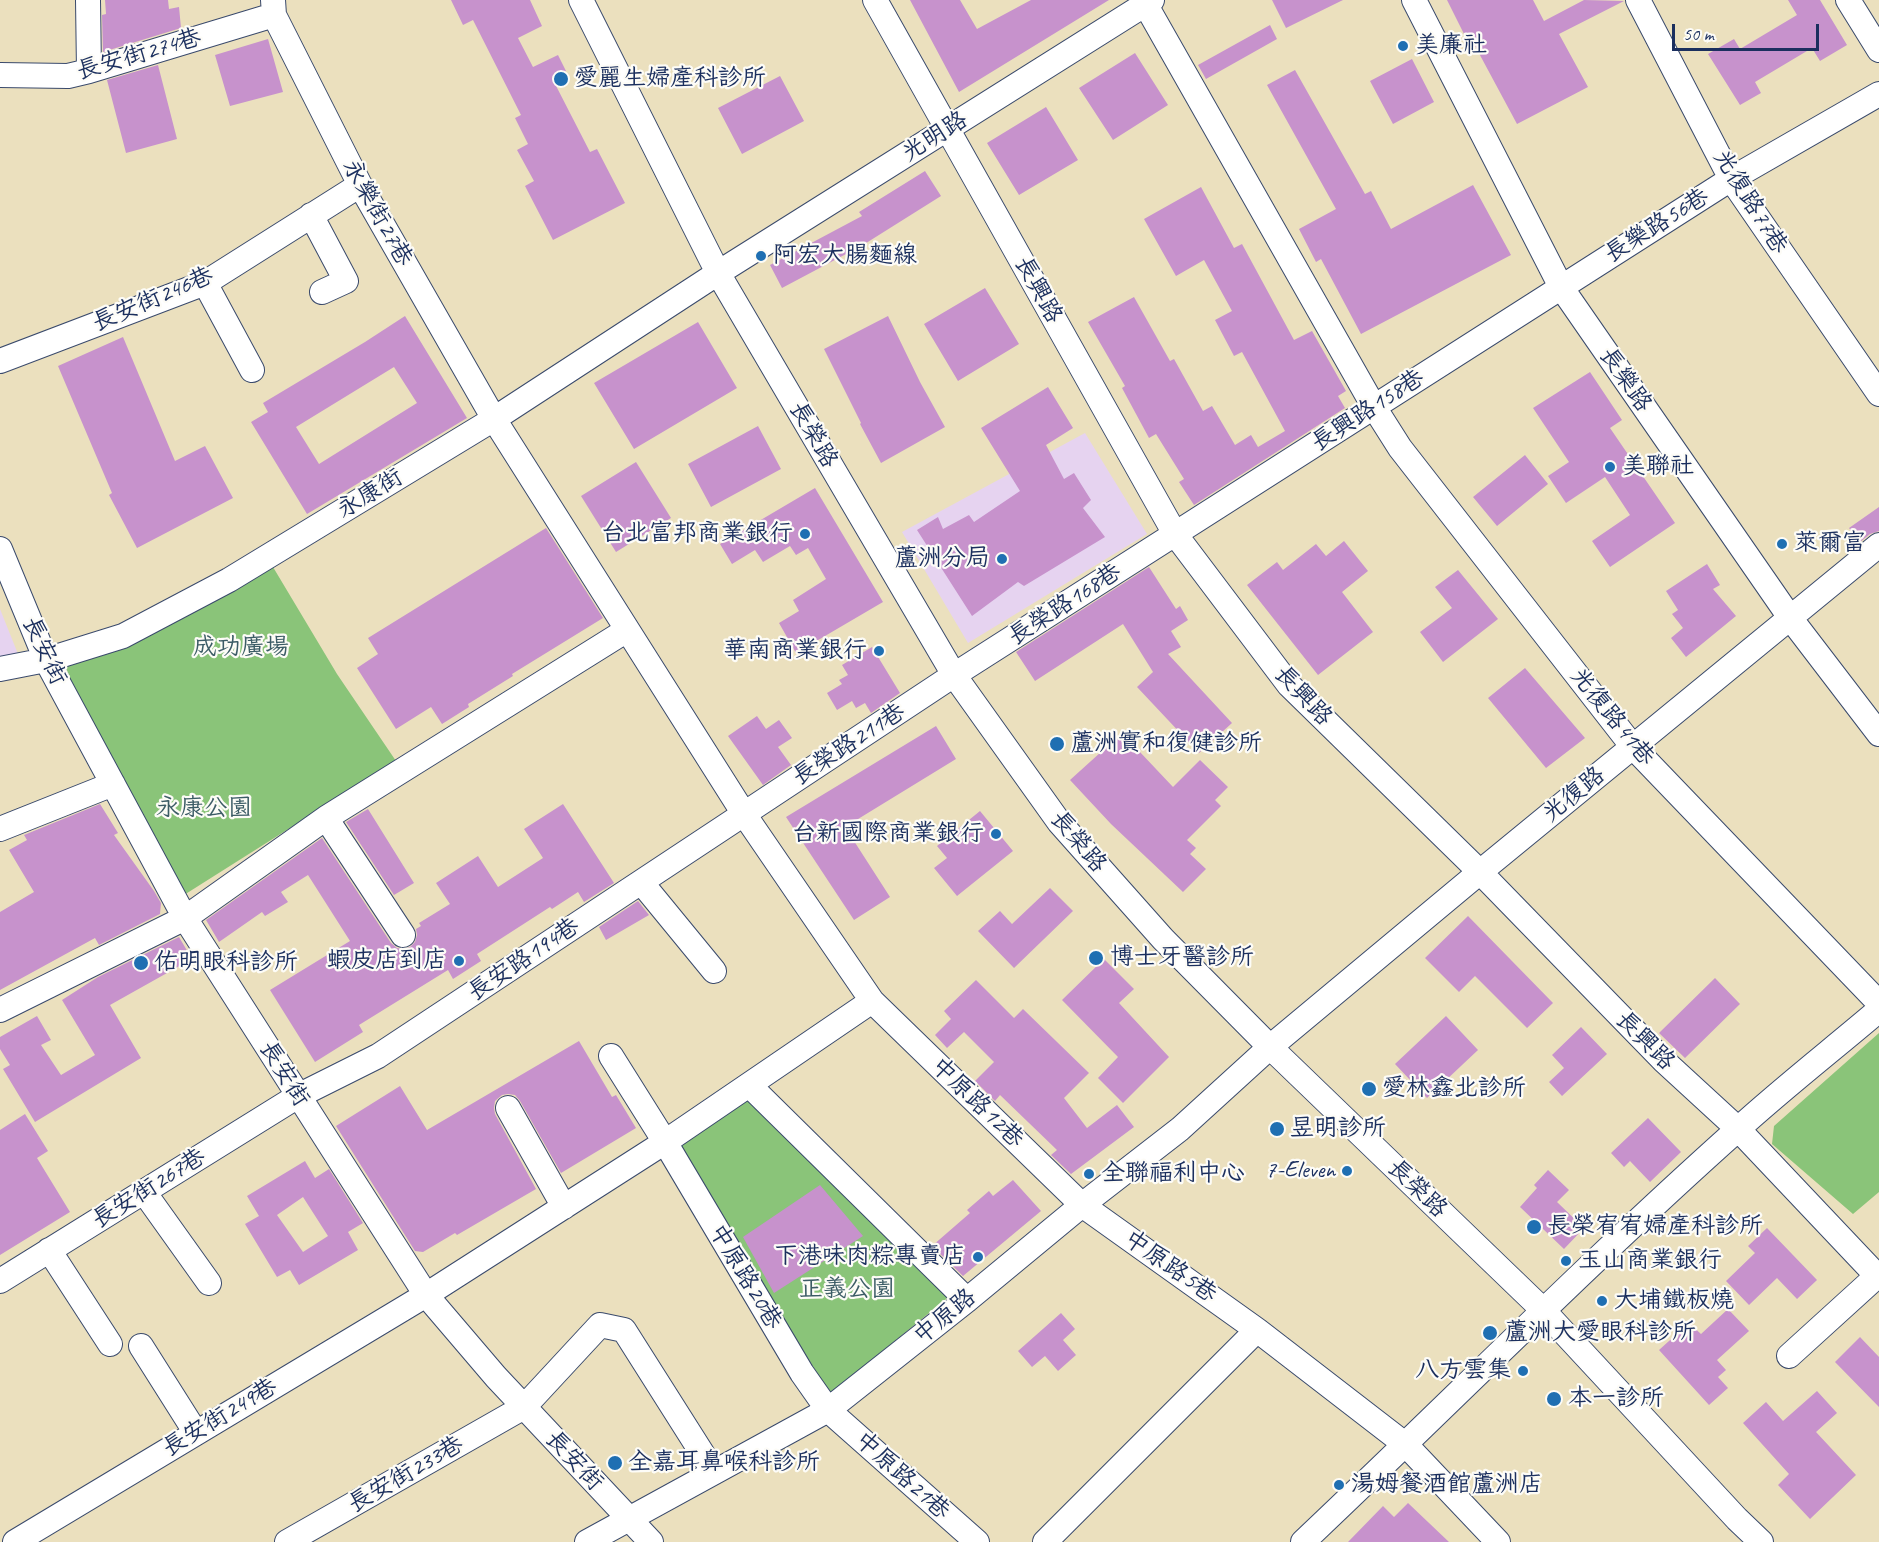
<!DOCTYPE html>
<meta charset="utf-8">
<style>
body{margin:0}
#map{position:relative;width:1879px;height:1542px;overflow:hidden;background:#ebe0be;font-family:Caveat,sans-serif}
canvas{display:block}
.scale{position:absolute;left:1672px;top:24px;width:147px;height:27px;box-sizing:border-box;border:3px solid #1b2f5e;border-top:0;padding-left:8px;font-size:18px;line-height:21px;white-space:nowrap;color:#1b2f5e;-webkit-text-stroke:4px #fdfcf7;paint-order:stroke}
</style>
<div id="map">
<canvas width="1879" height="1542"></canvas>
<div class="scale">50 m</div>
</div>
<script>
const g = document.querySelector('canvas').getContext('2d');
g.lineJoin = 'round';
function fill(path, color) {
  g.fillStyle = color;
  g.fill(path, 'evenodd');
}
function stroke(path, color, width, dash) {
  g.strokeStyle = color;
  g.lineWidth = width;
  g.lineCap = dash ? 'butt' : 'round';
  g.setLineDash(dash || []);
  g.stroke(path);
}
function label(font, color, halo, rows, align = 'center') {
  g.font = font + ' Caveat,"LXGW WenKai TC",sans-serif';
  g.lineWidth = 4.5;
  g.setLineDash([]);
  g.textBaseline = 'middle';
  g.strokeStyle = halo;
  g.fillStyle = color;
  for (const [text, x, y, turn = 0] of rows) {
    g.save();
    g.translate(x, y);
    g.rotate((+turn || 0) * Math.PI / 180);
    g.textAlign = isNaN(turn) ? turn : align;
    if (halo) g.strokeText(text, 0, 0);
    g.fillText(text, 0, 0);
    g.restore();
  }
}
fill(new Path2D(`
 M 1085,433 L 1147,534 L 968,643 L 902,532 Z
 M 0,609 L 18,654 L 0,658 Z`), '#e6d3f0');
fill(new Path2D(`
 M 267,557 L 337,674 L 396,761 L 184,895 L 46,660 Z
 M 1879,1033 L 1879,1192 L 1853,1214 L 1772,1144 L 1774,1126 Z
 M 749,1096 L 951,1295 L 830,1394 L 677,1146 Z`), '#8ac479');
fill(new Path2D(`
 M 105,0 L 168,0 L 169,9 L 179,7 L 181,28 L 103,52 L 102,15 L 106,14 Z
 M 451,0 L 530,0 L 542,26 L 518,38 L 533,67 L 558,55 L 566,71 L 552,78 L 590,152 L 597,149 L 625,203 L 553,240 L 525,186 L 534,181 L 517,150 L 528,144 L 515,118 L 521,115 L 473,20 L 463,25 Z
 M 910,0 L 960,0 L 977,29 L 1031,0 L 1109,0 L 959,92 Z
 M 1272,0 L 1343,0 L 1286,28 Z
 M 1447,0 L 1533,0 L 1544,21 L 1584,0 L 1624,1 L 1559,34 L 1588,87 L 1517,124 L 1474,44 L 1470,46 Z
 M 1788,0 L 1820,0 L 1847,45 L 1820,61 L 1812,48 L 1755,82 L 1761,93 L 1740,105 L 1708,54 L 1734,39 L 1740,49 L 1797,15 Z
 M 1270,25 L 1277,39 L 1206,79 L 1198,65 Z
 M 268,39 L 283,92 L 230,106 L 215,55 Z
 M 1135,53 L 1168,105 L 1113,140 L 1079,88 Z
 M 1412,59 L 1434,102 L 1393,124 L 1370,81 Z
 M 158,65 L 177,139 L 126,153 L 107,80 Z
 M 1295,70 L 1365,194 L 1371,191 L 1391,229 L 1473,185 L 1511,255 L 1361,334 L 1321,259 L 1316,262 L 1299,229 L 1336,209 L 1267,85 Z
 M 780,76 L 804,121 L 742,154 L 718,108 Z
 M 1046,107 L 1078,160 L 1019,195 L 987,143 Z
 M 925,171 L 941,196 L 863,245 L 782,288 L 770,265 L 862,216 L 859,212 Z
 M 1201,187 L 1234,248 L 1242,244 L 1294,340 L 1312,331 L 1346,391 L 1338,396 L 1345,408 L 1194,505 L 1179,482 L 1184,479 L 1156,434 L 1149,438 L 1122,388 L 1125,386 L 1088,322 L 1134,297 L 1170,361 L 1174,359 L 1203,411 L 1212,406 L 1235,445 L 1251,435 L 1258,447 L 1285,431 L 1242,352 L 1234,356 L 1215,320 L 1232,311 L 1204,260 L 1176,276 L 1144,219 Z
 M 985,288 L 1019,344 L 958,381 L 924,324 Z
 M 405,316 L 467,418 L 307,514 L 251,422 L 268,412 L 263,403 L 365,342 ZM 394,367 L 417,403 L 319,464 L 296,427 Z
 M 888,316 L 920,382 L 945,427 L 881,463 L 860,424 L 861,423 L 824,349 Z
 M 698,322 L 737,388 L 634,449 L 594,383 Z
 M 123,337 L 175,461 L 205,446 L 233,498 L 137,548 L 109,495 L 112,493 L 58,366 Z
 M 1590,372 L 1622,420 L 1610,428 L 1675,523 L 1610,567 L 1592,541 L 1630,515 L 1605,477 L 1566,503 L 1548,476 L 1569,462 L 1533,408 Z
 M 1048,387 L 1073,428 L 1046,445 L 1064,479 L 1074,473 L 1091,500 L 1083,508 L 1105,537 L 1024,586 L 1018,582 L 972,616 L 917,530 L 938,517 L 943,529 L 969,515 L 974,522 L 1020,491 L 981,428 Z
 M 758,426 L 781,469 L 711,507 L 688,464 Z
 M 1525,455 L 1548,484 L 1497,526 L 1473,497 Z
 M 636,462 L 671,518 L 616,552 L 581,496 Z
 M 815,488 L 883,602 L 796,653 L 779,623 L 799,611 L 793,600 L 826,579 L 808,548 L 796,555 L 790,546 L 763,562 L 755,550 L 732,564 L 720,544 Z
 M 1879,507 L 1879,531 L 1870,534 L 1860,542 L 1849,528 Z
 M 546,528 L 603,618 L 512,674 L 513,676 L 468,704 L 469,707 L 442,724 L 431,707 L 396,729 L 357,668 L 378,654 L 368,638 Z
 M 1344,541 L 1368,571 L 1342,592 L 1373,632 L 1318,675 L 1247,585 L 1277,562 L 1283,570 L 1316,544 L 1326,556 Z
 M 1707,564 L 1720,585 L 1713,589 L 1736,616 L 1686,657 L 1671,638 L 1683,628 L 1672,614 L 1678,610 L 1666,591 Z
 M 1149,567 L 1176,609 L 1180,606 L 1188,620 L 1171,631 L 1181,647 L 1168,654 L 1232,723 L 1199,753 L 1137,687 L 1153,672 L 1123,624 L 1035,681 L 1016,652 Z
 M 1458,570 L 1498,619 L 1443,662 L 1420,632 L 1452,608 L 1435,587 Z
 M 872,647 L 900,693 L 871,713 L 865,703 L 856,708 L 852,701 L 837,710 L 827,693 L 842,684 L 839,680 L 848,675 L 842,665 Z
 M 1525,668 L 1585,738 L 1546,768 L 1488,698 Z
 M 757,716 L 766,729 L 779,720 L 792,738 L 778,747 L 791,765 L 763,785 L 728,736 Z
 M 936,726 L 956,759 L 845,827 L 890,897 L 854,920 L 786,817 Z
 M 1122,733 L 1173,787 L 1200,760 L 1228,787 L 1215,800 L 1221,806 L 1187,840 L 1196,848 L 1190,854 L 1206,869 L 1183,892 L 1111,824 L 1070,780 Z
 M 100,804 L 118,833 L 114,835 L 154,891 L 161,903 L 160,914 L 99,945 L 95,938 L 0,990 L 0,912 L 34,892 L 9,850 L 27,840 L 24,835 Z
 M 563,804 L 614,883 L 584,902 L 578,892 L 552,909 L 550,907 L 477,954 L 481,961 L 453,979 L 448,970 L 359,1025 L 363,1032 L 315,1062 L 270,990 L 350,941 L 308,875 L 281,892 L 288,902 L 265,916 L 262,912 L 219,942 L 206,920 L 322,838 L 391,943 L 397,948 L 404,949 L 410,947 L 415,942 L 417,935 L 416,929 L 421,926 L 419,923 L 450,904 L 436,883 L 478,856 L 498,887 L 543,858 L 524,829 Z
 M 368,809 L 414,883 L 394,895 L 346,822 Z
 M 980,811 L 1013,851 L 957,896 L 934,868 L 947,858 L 937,846 Z
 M 1050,888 L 1073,911 L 1014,968 L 978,931 L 1000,911 L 1012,924 Z
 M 638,901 L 649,915 L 606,940 L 599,927 Z
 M 1468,916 L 1553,1003 L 1527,1028 L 1475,976 L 1459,992 L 1425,958 Z
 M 179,937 L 192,959 L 110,1005 L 141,1058 L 35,1122 L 3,1069 L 10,1065 L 0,1049 L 0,1037 L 37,1016 L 51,1040 L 41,1045 L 61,1075 L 95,1055 L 62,1000 L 98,977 Z
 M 1104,959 L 1134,989 L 1119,1003 L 1169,1057 L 1123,1103 L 1098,1078 L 1118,1057 L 1062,1000 Z
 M 1715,978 L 1740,1004 L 1685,1058 L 1659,1033 Z
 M 976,980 L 1014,1018 L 1023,1009 L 1089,1073 L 1064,1098 L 1087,1128 L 1117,1105 L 1134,1127 L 1071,1174 L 1051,1155 L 1057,1150 L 1000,1095 L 995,1101 L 975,1081 L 994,1062 L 964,1032 L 947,1048 L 935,1035 L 951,1019 L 944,1011 Z
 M 1446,1016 L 1478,1050 L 1427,1098 L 1395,1064 Z
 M 1581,1027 L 1607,1054 L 1562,1096 L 1549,1082 L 1564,1068 L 1552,1055 Z
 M 579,1041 L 612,1097 L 616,1095 L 636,1128 L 561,1173 L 520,1101 L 515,1095 L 508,1094 L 502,1095 L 495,1101 L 494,1108 L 495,1114 L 536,1189 L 457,1235 L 455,1233 L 423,1252 L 415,1251 L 336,1126 L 400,1086 L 427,1130 Z
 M 25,1114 L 48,1151 L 37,1158 L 70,1212 L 0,1255 L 0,1130 Z
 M 1648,1118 L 1681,1152 L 1650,1182 L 1630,1161 L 1624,1167 L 1611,1153 Z
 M 305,1161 L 315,1178 L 329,1169 L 363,1223 L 348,1232 L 358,1250 L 299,1285 L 290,1270 L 277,1277 L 245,1224 L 259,1216 L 247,1196 ZM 303,1197 L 328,1236 L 303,1252 L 277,1215 Z
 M 1548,1170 L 1569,1190 L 1557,1202 L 1584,1228 L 1564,1249 L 1520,1207 L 1537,1188 L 1534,1185 Z
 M 1013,1180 L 1041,1211 L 963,1276 L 932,1246 L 970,1213 L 967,1210 L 989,1191 L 993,1196 Z
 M 820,1185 L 863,1236 L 774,1293 L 743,1237 Z
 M 1767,1228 L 1817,1280 L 1797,1299 L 1777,1278 L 1749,1305 L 1726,1281 L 1755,1253 L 1748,1246 Z
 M 1728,1309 L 1749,1331 L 1717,1360 L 1726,1370 L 1718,1377 L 1728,1388 L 1709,1405 L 1659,1350 L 1689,1323 L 1701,1334 Z
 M 1061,1313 L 1075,1329 L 1063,1340 L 1076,1355 L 1058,1371 L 1045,1356 L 1032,1367 L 1018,1351 Z
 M 1860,1337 L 1879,1357 L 1879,1407 L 1835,1362 Z
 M 1817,1391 L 1837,1413 L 1816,1432 L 1856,1475 L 1810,1519 L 1778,1485 L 1789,1474 L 1743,1423 L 1766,1402 L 1783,1421 Z
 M 1408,1503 L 1449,1542 L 1348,1542 L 1383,1506 L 1394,1517 Z`), '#c792cc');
const minor = new Path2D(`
 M 88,0 L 89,71
 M 273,0 L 274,15 L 360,185 L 494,419 L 744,814 L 872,1001 L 1082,1205 L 1257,1330 L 1406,1445 L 1498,1542
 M 581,0 L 718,273 L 954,675 L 1059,822 L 1163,939 L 1270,1047 L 1543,1310 L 1737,1519 L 1761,1542
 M 875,0 L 1175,534 L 1289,685 L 1480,872 L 1664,1061 L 1738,1129 L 1879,1278
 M 1143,0 L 1374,407 L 1400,448 L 1633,747 L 1879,1003
 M 1414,0 L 1561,287 L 1791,619 L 1879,734
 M 1638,0 L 1731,179 L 1879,394
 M 1848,0 L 1879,50
 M 0,75 L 68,76 L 89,71 L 274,15
 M 311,215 L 346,281 L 322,292
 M 205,283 L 252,370
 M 0,361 L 205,283 L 360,185
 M 0,549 L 46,660 L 185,918 L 426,1295 L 496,1377 L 651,1542
 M 0,669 L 46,660 L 123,636 L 229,580 L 494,419 L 718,273 L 1152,0
 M 326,818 L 403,935
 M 0,829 L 113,784
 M 641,882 L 714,971
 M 0,1010 L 185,918 L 326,818 L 627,630
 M 611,1056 L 665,1142 L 802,1373 L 828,1410 L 977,1542
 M 749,1085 L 967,1300
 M 508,1108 L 564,1207
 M 144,1192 L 209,1283
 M 49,1250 L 110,1344
 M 0,1281 L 298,1096 L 378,1056 L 954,675 L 1731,179 L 1879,94
 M 141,1346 L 196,1433
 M 1789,1356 L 1877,1276
 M 15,1542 L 426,1295 L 665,1142 L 872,1001
 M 287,1542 L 524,1407 L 600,1325 L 624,1330 L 714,1472
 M 587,1542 L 828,1410 L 967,1300 L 1082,1205 L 1180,1129 L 1270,1047 L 1480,872 L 1879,545
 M 1045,1542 L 1257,1330
 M 1303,1542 C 1448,1405 1588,1263 1737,1130 C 1783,1088 1832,1050 1879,1010`);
stroke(minor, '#3a4a6c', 26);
stroke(minor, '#fff', 24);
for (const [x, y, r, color] of [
 [1403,46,6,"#1f6fb2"],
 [561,79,8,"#1f6fb2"],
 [761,256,6,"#1f6fb2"],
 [1610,467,6,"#1f6fb2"],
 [805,534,6,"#1f6fb2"],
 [1782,544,6,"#1f6fb2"],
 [1002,559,6,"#1f6fb2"],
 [879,651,6,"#1f6fb2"],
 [1057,744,8,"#1f6fb2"],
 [996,834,6,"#1f6fb2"],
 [1096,958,8,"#1f6fb2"],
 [459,961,6,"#1f6fb2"],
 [141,963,8,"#1f6fb2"],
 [1369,1089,8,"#1f6fb2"],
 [1277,1129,8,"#1f6fb2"],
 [1347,1171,6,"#1f6fb2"],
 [1089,1174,6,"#1f6fb2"],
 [1534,1227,8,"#1f6fb2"],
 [978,1257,6,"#1f6fb2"],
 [1566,1261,6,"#1f6fb2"],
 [1602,1301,6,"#1f6fb2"],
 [1490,1333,8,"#1f6fb2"],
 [1523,1371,6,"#1f6fb2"],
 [1554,1399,8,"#1f6fb2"],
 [615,1463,8,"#1f6fb2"],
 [1339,1485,6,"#1f6fb2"]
]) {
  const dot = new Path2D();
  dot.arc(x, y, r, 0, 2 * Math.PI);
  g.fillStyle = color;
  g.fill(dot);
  stroke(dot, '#fdfcf7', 2);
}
label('24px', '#1b2f5e', '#fdfcf7', [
 ["美廉社",1415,46],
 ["愛麗生婦產科診所",574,79],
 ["阿宏大腸麵線",773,256],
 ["美聯社",1622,467],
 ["台北富邦商業銀行",793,534,"right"],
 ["萊爾富",1794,544],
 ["蘆洲分局",990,559,"right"],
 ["華南商業銀行",867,651,"right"],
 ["蘆洲實和復健診所",1070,744],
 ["台新國際商業銀行",984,834,"right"],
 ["博士牙醫診所",1110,958],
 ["蝦皮店到店",447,961,"right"],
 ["佑明眼科診所",154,963],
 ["愛林鑫北診所",1382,1089],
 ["昱明診所",1290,1129],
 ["7-Eleven",1335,1171,"right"],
 ["全聯福利中心",1101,1174],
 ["長榮宥宥婦產科診所",1547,1227],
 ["下港味肉粽專賣店",966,1257,"right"],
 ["玉山商業銀行",1578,1261],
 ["大埔鐵板燒",1614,1301],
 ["蘆洲大愛眼科診所",1504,1333],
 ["八方雲集",1511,1371,"right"],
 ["本一診所",1568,1399],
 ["全嘉耳鼻喉科診所",628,1463],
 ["湯姆餐酒館蘆洲店",1351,1485]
], 'left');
label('24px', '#1b2f5e', '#fdfcf7', [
 ["長安街274巷",139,55,-16],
 ["光明路",935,137,-32],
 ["光復路77巷",1750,202,58],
 ["永樂街27巷",377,213,61],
 ["長樂路56巷",1657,226,-32],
 ["長興路",1038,290,61],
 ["長安街246巷",153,300,-23],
 ["長樂路",1625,380,55],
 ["長興路158巷",1368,411,-33],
 ["長榮路",813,435,60],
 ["永康街",370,494,-31],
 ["長榮路168巷",1065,605,-33],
 ["長安街",44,651,65],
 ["長興路",1303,696,47],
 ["光復路41巷",1612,717,51],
 ["長榮路211巷",849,745,-33],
 ["光復路",1574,795,-39],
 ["長榮路",1078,842,50],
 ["長安路194巷",524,960,-34],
 ["長興路",1645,1041,45],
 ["長安街",284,1074,58],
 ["中原路12巷",977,1103,44],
 ["長安街267巷",149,1189,-32],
 ["長榮路",1417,1189,44],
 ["中原路5巷",1170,1267,35],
 ["中原路20巷",745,1277,59],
 ["中原路",945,1317,-39],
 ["長安街249巷",220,1418,-31],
 ["長安街",574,1461,47],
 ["長安街233巷",406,1475,-30],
 ["中原路21巷",902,1476,42]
]);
label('24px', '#3c5c66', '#fdfcf7', [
 ["成功廣場",241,648],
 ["永康公園",204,809],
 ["正義公園",847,1290]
]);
</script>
